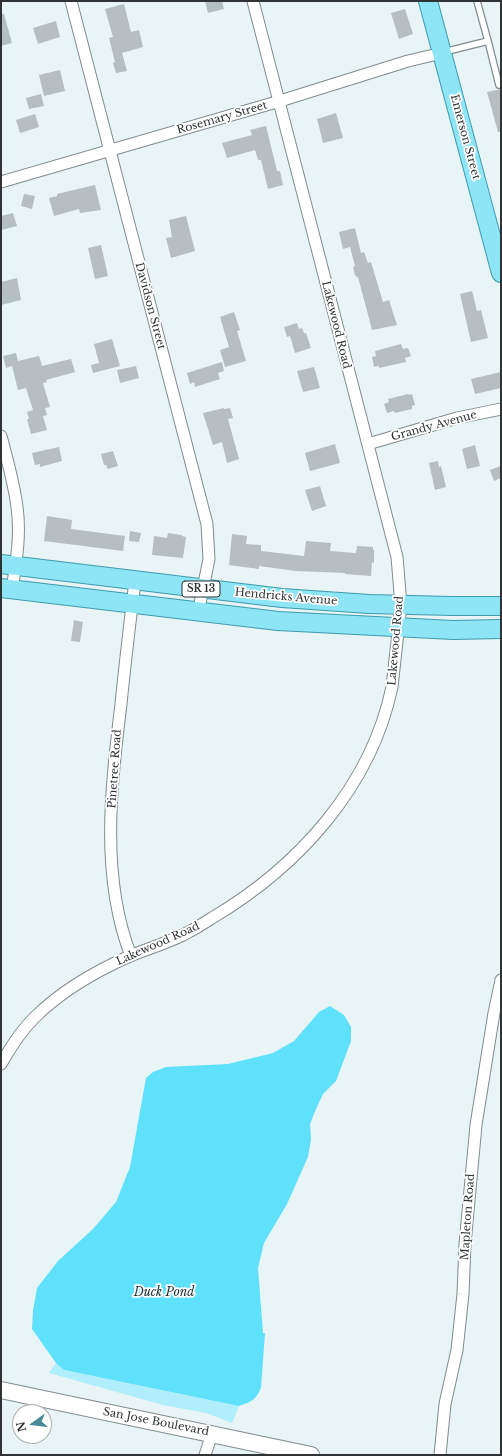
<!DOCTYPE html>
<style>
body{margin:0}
#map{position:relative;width:502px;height:1456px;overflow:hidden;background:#e9f4f6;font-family:"Libre Baskerville",serif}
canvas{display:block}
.frame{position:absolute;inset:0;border:2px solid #2f3334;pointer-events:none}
.north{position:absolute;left:12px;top:1404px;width:40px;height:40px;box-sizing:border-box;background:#fff;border:1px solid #acadae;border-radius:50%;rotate:256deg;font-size:11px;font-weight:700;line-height:16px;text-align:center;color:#2f3334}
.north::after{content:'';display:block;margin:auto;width:14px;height:18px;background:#488c9a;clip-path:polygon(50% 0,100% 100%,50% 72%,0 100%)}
</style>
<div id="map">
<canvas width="502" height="1456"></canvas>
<div class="frame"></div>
<div class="north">N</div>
</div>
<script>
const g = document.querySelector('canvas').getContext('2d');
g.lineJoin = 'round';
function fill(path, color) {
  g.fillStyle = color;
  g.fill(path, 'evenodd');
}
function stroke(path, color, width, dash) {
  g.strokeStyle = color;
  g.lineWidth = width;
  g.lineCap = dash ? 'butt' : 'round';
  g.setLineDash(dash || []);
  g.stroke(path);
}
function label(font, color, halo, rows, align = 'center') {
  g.font = font + ' "Libre Baskerville",serif';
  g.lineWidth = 3.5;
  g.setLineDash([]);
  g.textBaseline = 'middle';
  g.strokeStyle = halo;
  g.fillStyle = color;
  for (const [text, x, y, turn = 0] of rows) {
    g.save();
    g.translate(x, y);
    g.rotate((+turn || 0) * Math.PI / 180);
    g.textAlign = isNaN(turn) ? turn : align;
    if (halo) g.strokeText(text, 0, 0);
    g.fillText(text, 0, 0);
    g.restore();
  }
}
fill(new Path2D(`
 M 56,1363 L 64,1370 L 239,1406 L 232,1423 L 206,1413 L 163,1405 L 49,1373 Z`), '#b0eefc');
fill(new Path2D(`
 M 330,1006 L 344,1015 L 351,1027 L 351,1041 L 336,1081 L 323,1094 L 316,1109 L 310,1124 L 311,1139 L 308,1157 L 287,1204 L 264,1243 L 258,1268 L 263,1333 L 265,1333 L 261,1388 C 256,1400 251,1402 239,1406 L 64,1370 L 56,1363 L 32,1329 L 33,1310 L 37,1288 L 58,1261 L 93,1229 L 116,1202 L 130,1167 L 146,1078 L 153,1072 L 166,1067 L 228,1064 L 273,1053 L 294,1041 L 319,1012 Z`), '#60e1fb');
fill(new Path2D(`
 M 205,1 L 222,1 L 224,9 L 208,13 Z
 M 124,4 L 131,32 L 139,30 L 143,47 L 122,53 L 127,71 L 116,73 L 113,63 L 115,62 L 109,38 L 113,37 L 105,9 Z
 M 405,9 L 413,34 L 399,39 L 391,13 Z
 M 1,14 L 4,14 L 12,43 L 1,46 Z
 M 56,21 L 60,37 L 38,44 L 33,28 Z
 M 60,70 L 65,91 L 44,96 L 39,75 Z
 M 501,89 L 501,132 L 498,132 L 487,92 Z
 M 41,94 L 44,106 L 29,109 L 26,98 Z
 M 336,113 L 343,138 L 323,143 L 317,119 Z
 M 35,114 L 39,127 L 20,133 L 16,120 Z
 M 266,126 L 277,171 L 280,171 L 283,185 L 268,189 L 261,160 L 258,160 L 255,150 L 227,158 L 222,143 L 252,135 L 250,130 Z
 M 95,185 L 101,210 L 80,213 L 79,209 L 54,216 L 49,198 L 57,196 L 57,194 Z
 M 24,194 L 35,196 L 32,209 L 21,206 Z
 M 13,213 L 17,226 L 1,230 L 1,216 Z
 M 186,216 L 195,251 L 171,258 L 166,238 L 172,237 L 169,220 Z
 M 355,228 L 361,253 L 364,252 L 368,263 L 371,262 L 383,302 L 389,300 L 397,325 L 372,330 L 358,277 L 357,277 L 355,275 L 353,267 L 355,266 L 350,247 L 343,249 L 339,232 Z
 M 101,245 L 108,276 L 95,279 L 88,248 Z
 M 17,278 L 21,300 L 1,305 L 1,282 Z
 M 472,291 L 477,311 L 481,310 L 488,338 L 471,342 L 460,294 Z
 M 234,312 L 240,330 L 237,331 L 246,361 L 225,367 L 220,350 L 229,347 L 220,317 Z
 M 297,323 L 299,329 L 302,328 L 304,333 L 306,333 L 311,348 L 295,353 L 290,336 L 287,337 L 284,327 Z
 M 112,339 L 120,366 L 93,373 L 91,365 L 99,363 L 94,344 Z
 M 401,344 L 403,349 L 408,348 L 411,356 L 405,358 L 406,362 L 379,368 L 379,366 L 374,367 L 372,357 L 376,356 L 375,351 Z
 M 16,353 L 18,361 L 39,356 L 42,366 L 71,359 L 75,372 L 46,380 L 47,382 L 43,383 L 50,407 L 45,408 L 47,415 L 43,416 L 47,430 L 31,434 L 27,419 L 29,419 L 27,412 L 33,410 L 26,388 L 18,390 L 12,366 L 6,368 L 3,356 Z
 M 222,362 L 224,371 L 218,373 L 220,379 L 195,387 L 194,382 L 190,384 L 187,373 Z
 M 136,366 L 139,378 L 120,383 L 117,370 Z
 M 314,367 L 320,388 L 303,392 L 297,371 Z
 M 501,372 L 501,388 L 475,394 L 471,379 Z
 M 408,394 L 409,395 L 412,394 L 415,405 L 412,406 L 412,409 L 395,413 L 394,411 L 387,413 L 384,404 L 389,402 L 388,399 Z
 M 224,408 L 224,409 L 230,408 L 233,418 L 228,419 L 239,459 L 227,463 L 222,442 L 213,445 L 203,413 Z
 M 335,444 L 340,463 L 310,471 L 305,453 Z
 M 475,445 L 480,466 L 467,469 L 462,449 Z
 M 59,447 L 62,461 L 40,467 L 40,464 L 35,465 L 32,453 Z
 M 113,451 L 118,466 L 108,469 L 106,465 L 104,465 L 101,454 Z
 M 438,461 L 439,467 L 441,466 L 446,487 L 435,490 L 429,463 Z
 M 501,466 L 501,478 L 494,481 L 490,470 Z
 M 320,486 L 326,506 L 312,511 L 305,490 Z
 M 47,516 L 72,520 L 71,529 L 125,536 L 123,551 L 44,541 Z
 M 130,531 L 141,533 L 139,542 L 129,541 Z
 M 168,533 L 182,535 L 182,536 L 186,537 L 183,558 L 152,555 L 154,536 L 167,538 Z
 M 232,534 L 247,536 L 246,544 L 261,545 L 261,551 L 304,556 L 306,541 L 331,543 L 330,551 L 356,553 L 357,546 L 373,547 L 373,550 L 374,550 L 374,563 L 372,562 L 371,576 L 345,574 L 345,573 L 296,571 L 259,566 L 259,569 L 229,565 Z
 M 74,620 L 83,622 L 80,642 L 71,641 Z`), '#b5bfc2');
const lane = new Path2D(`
 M 488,41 L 499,85
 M 444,52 L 488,41 L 477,1`);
const street = new Path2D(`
 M 71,1 L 207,524 L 209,559 L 198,613
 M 1,182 L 280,101 L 408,61 L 442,53
 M 1,436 C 7,459 14,483 17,507 C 21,535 16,563 12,590
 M 368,444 L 457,418 L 501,409
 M 131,956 C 100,876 111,787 121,704 C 125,663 130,622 135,581
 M 1,1064 C 10,1048 21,1031 34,1018 C 61,991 96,971 130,956 C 148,949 166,943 183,935 C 193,930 203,924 212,918 C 298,867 371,787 392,687 L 401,605 L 397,557 L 253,1
 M 205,1455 L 212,1434
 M 440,1455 L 445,1404 L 457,1350 L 463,1294 L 465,1244 L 476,1125 L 494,1013 L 501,980`);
const secondary = new Path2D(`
 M 1,1390 L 311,1455`);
const primary = new Path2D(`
 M 428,1 L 501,273
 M 1,564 L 282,598 L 369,604 L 452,606 L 501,606
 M 1,588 L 278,621 L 453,630 L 501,629`);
stroke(lane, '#818b8d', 8);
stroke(street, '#818b8d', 13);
stroke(secondary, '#818b8d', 18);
stroke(primary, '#3c9bad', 20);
stroke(lane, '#fff', 5.5);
stroke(street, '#fff', 11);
stroke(secondary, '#fff', 16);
stroke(primary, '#8ee5f5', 18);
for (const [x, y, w] of [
 [201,589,38]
]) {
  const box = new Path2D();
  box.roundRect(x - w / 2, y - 8, w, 16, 3);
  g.fillStyle = '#fff';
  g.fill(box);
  stroke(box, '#2f3334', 1);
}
label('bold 10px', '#2f3334', null, [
 ["SR 13",201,589]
]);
label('11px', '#2f3334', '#fff', [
 ["Rosemary Street",222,118,-16],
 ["Emerson Street",465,137,75],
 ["Davidson Street",150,306,75],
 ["Lakewood Road",336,325,76],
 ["Grandy Avenue",434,426,-15],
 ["Hendricks Avenue",286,597,5],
 ["Lakewood Road",396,641,-85],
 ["Pinetree Road",115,769,-86],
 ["Lakewood Road",158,944,-24],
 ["Mapleton Road",468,1217,-86],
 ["San Jose Boulevard",156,1422,11]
]);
label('italic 12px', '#1b3136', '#fff', [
 ["Duck Pond",164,1293]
]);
</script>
